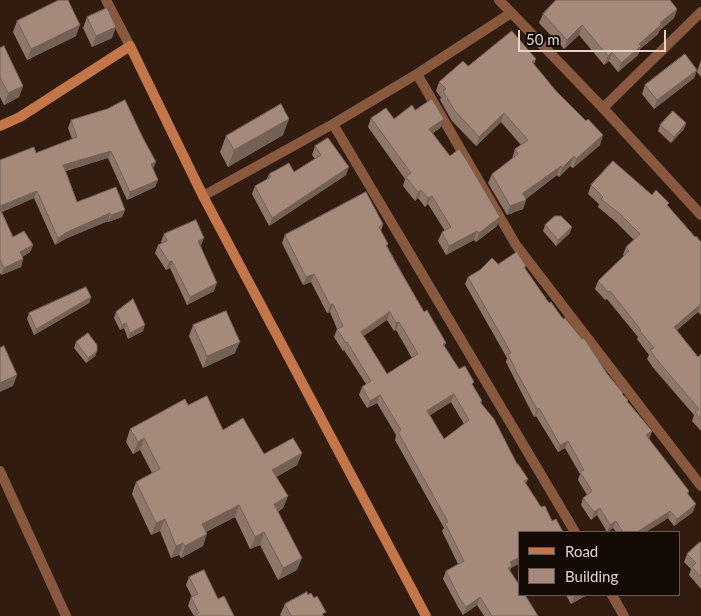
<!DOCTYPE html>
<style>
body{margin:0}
#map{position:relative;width:701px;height:616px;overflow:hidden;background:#321c10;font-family:Lato,sans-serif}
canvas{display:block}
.legend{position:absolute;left:518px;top:531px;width:162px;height:65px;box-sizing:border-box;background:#130905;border:1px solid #665a54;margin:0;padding:6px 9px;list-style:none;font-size:15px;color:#e2d3cb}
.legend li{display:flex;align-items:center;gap:10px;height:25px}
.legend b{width:25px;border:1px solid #665a54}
.scale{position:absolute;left:518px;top:30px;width:148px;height:22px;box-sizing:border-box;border:2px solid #e2d3cb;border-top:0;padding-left:6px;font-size:15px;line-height:18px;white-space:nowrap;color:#e2d3cb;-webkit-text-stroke:4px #130905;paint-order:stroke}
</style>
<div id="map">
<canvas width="701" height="616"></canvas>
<ul class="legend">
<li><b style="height:6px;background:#c3764a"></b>Road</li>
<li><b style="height:14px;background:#a58a7b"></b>Building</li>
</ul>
<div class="scale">50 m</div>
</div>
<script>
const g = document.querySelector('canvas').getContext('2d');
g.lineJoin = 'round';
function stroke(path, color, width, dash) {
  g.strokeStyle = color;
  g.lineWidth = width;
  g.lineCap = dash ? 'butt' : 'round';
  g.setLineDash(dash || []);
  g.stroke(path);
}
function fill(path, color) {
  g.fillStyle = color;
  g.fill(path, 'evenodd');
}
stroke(new Path2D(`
 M 603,108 L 701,12
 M 0,471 L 66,616`), '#88593e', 10);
stroke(new Path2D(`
 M 106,0 L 130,46
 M 499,0 L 603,108 L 701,215
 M 417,74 L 516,245 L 701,486
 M 333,124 L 575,532
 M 203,196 L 333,124 L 417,74 L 511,13
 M 612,595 L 624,616`), '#88593e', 10);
stroke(new Path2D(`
 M 0,126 L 20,117 L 130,46 L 203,196 L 426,616`), '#c3764a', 10);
fill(new Path2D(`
 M 677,9 L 674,18 L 659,31 L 658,34 L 640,49 L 638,55 L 618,72 L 609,61 L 604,65 L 579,35 L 564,49 L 539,23 L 543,14 Z
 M 87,17 L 112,38 L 92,47 L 83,28 Z
 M 17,21 L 76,36 L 27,60 L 13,32 Z
 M 0,48 L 23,86 L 19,97 L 4,105 L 0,97 Z
 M 536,59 L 534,64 L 600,145 L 573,168 L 570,166 L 559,177 L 557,175 L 526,199 L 526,200 L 523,209 L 507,215 L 488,183 L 492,174 L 512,159 L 515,149 L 521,145 L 501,122 L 476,146 L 452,121 L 440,100 L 441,97 L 436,91 L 439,82 L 468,66 Z
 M 701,60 L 701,77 L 697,72 Z
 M 697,70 L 694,78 L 654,109 L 642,94 L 645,85 Z
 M 415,110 L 444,119 L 440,128 L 433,133 L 497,226 L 476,242 L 474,240 L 446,255 L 438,241 L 442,232 L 445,231 L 428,204 L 425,207 L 418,198 L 415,201 L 403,186 L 405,179 L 368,127 L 371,118 L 394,119 Z
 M 71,120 L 153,169 L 158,180 L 155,187 L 127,200 L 108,158 L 66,171 L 77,202 L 125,210 L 122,217 L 108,222 L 108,221 L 65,239 L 55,245 L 34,198 L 2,212 L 13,237 L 33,245 L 30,252 L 22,257 L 23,259 L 21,267 L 1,275 L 0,273 L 0,160 L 36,153 L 72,139 L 68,128 Z
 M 686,123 L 684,129 L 671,143 L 658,131 L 660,125 Z
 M 283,135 L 228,167 L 220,152 L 226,136 Z
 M 315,146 L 346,175 L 269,226 L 252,194 L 255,186 L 267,179 L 269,174 L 294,172 L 315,159 L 312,155 Z
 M 591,185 L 652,195 L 668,206 L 695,237 L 701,242 L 701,315 L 698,312 L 677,330 L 698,357 L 701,354 L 701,431 L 692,421 L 694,415 L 655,370 L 647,359 L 649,355 L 637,339 L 638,337 L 607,299 L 605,300 L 595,289 L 598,281 L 624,256 L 623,255 L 626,247 L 634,240 L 616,222 L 598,207 L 599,204 L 588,194 Z
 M 383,224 L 381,231 L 388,244 L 387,246 L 424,312 L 446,343 L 444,346 L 459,369 L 473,386 L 482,401 L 481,404 L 517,464 L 528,479 L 526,483 L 541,507 L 552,521 L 563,532 L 520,532 L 520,563 L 511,568 L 510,571 L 538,616 L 484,616 L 477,605 L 463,615 L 458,607 L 443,579 L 446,571 L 458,564 L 442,531 L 444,528 L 395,440 L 396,435 L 377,403 L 367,408 L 359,395 L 362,387 L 366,384 L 344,350 L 343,351 L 334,337 L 337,329 L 330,312 L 327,313 L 311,282 L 303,285 L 282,243 L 285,235 ZM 387,320 L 394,331 L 396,330 L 412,358 L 387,374 L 363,336 ZM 451,402 L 464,424 L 444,439 L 430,415 Z
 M 545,225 L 570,233 L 556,246 L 543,231 Z
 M 164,234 L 201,246 L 214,291 L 187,305 L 170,268 L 166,270 L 155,253 L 158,245 L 162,243 L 161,242 Z
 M 498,264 L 526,266 L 525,268 L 549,303 L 563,319 L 623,393 L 623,395 L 627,402 L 652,431 L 649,439 L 689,491 L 688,494 L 693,512 L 674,526 L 668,518 L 646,532 L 616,532 L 613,528 L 607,532 L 597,515 L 591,520 L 581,505 L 583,498 L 587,495 L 578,480 L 580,474 L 565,448 L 558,452 L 536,416 L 534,417 L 514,378 L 506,362 L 507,358 L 465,284 L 468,277 Z
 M 91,297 L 89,303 L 34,335 L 27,319 L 29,313 Z
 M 116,312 L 143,331 L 128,339 L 124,328 L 120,330 L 114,318 Z
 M 193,325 L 235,353 L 203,368 L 189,336 Z
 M 76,342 L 97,351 L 95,356 L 86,363 L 74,348 Z
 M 188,405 L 223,430 L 264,454 L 302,453 L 297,465 L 276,477 L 288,496 L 283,508 L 278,512 L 297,570 L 278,580 L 260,545 L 250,549 L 235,517 L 206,532 L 203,546 L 181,558 L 179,555 L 171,558 L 160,531 L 151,535 L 132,494 L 136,482 L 152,473 L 140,450 L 133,454 L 126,442 L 130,429 Z
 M 701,543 L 701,589 L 689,575 L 691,569 L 684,562 L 687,554 Z
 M 189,577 L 218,599 L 234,616 L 194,616 L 188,606 L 191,597 L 192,597 L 186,585 Z
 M 308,595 L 324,616 L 281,616 L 280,615 L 285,604 Z
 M 566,595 L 587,595 L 571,604 Z`), '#8e776a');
fill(new Path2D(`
 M 677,9 L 674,18 L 659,31 L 658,34 L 640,49 L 638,55 L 618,72 L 621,63 L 660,23 Z
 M 80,25 L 76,36 L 27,60 L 31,49 Z
 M 582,25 L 579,35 L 564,49 L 567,40 Z
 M 116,27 L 112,38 L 92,47 L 96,36 Z
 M 612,52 L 609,61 L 604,65 L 608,56 Z
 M 697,70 L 694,78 L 654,109 L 657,100 Z
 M 23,86 L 19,97 L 4,105 L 8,93 Z
 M 504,113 L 501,122 L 476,146 L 479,137 Z
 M 289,119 L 283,135 L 228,167 L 234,150 Z
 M 444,119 L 440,128 L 426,137 L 429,129 Z
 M 686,123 L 684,129 L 671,143 L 674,137 Z
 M 603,135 L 600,145 L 573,168 L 576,159 Z
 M 111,151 L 108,158 L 61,172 L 63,165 Z
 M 574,156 L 570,166 L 559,177 L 562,168 Z
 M 156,162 L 153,169 L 151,164 Z
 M 561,166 L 557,175 L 521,202 L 526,200 L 523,209 L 507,215 L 510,206 L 523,193 Z
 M 349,167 L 346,175 L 269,226 L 272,218 Z
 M 158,180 L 155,187 L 127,200 L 130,192 Z
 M 421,190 L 418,198 L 415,201 L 418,192 Z
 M 37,191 L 34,198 L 0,213 L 0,206 Z
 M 432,196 L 428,204 L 425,207 L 428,198 Z
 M 125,210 L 122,217 L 108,222 L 111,215 Z
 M 110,213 L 108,221 L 65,239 L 55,245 L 58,238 L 67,232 Z
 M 500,217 L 497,226 L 476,242 L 479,233 Z
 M 572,227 L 570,233 L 556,246 L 558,240 Z
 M 477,231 L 474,240 L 446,255 L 449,246 Z
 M 204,238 L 201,246 L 198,241 Z
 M 33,245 L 30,252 L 17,260 L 20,252 Z
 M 23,259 L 21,267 L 1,275 L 4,268 Z
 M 172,261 L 170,268 L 166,270 L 169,262 Z
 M 314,274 L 311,282 L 303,285 L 306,277 Z
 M 217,283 L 214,291 L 187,305 L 190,297 Z
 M 91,297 L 89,303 L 34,335 L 36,329 Z
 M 701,303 L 698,312 L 671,335 L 674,327 Z
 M 333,304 L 330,312 L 327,313 L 330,305 Z
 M 390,312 L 387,320 L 358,340 L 361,332 Z
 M 399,322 L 396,330 L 394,331 L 396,323 Z
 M 126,323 L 124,328 L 120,330 L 122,325 Z
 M 145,325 L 143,331 L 128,339 L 130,333 Z
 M 240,342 L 235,353 L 203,368 L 207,356 Z
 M 97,351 L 95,356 L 86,363 L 88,358 Z
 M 17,375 L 13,386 L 0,392 L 0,383 Z
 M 454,394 L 451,402 L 424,419 L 427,411 Z
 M 380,395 L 377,403 L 367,408 L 370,401 Z
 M 539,408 L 536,416 L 534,417 L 537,409 Z
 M 652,431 L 649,439 L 646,435 Z
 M 144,438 L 140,450 L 133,454 L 138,442 Z
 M 568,441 L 565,448 L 558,452 L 560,445 Z
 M 302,453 L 297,465 L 268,482 L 272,470 Z
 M 288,496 L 283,508 L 269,516 L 274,504 Z
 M 696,504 L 693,512 L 674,526 L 677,519 Z
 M 239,505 L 235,517 L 197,536 L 202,524 Z
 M 600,508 L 597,515 L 591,520 L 594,512 Z
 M 670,511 L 668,518 L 646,532 L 637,532 Z
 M 165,519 L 160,531 L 151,535 L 156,523 Z
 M 616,521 L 613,528 L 607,532 L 610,525 Z
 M 264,532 L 260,545 L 250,549 L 255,537 Z
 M 207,534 L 203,546 L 181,558 L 185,546 Z
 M 183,543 L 179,555 L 171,558 L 176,546 Z
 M 520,557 L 520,563 L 511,568 L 509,574 L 506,576 L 510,562 Z
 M 302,558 L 297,570 L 278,580 L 283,568 Z
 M 576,595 L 587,595 L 571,604 L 574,596 Z
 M 480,597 L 477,605 L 463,615 L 466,607 Z`), '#746156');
const building = new Path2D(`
 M 59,0 L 68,0 L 80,25 L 31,49 L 17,21 Z
 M 556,0 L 670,0 L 677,9 L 660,23 L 661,25 L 639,44 L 641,46 L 621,63 L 612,52 L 608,56 L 582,25 L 567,40 L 543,14 Z
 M 107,8 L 116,27 L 96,36 L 87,17 Z
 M 512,31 L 536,59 L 532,62 L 556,91 L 586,121 L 588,119 L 603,135 L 576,159 L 574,156 L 562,168 L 561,166 L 523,193 L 526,200 L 510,206 L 492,174 L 518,154 L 515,149 L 528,140 L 504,113 L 479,137 L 455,111 L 443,91 L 446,89 L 439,82 L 463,61 L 468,66 Z
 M 4,46 L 23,86 L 8,93 L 0,77 L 0,48 Z
 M 685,54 L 697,70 L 657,100 L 645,85 Z
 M 432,99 L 444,119 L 429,129 L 450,156 L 459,149 L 467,161 L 500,217 L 479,233 L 477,231 L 449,246 L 442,232 L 451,227 L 432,196 L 428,198 L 421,190 L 418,192 L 406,177 L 411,173 L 371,118 L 386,108 L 394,119 L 412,105 L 415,110 Z
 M 125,100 L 143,138 L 156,162 L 151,164 L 158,180 L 130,192 L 111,151 L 63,165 L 77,202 L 116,187 L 125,210 L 111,215 L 110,213 L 67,232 L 58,238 L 37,191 L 0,206 L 0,160 L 34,147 L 36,153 L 77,137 L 71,120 L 107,109 Z
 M 281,104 L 289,119 L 234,150 L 226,136 Z
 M 673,111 L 686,123 L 674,137 L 660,125 Z
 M 328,138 L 349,167 L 272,218 L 255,186 L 271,177 L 269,174 L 289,163 L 294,172 L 321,155 L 315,146 Z
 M 613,161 L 652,195 L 656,190 L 669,203 L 667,205 L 695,237 L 696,236 L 701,242 L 701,304 L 674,327 L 698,357 L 701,354 L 701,419 L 695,412 L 699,409 L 658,361 L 650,350 L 654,348 L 640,331 L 641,330 L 610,291 L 608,292 L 598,281 L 629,251 L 626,247 L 640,234 L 619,213 L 601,199 L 603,197 L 591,185 Z
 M 366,192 L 383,224 L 379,227 L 388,244 L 386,245 L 399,269 L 424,312 L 427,310 L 446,343 L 443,344 L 459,369 L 465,366 L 474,382 L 472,384 L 482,401 L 480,402 L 494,419 L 517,464 L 518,464 L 528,479 L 524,481 L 541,507 L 545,506 L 552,521 L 556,519 L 563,532 L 520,532 L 520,557 L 510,562 L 512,566 L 508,568 L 520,586 L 520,595 L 525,595 L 538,616 L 492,616 L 480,597 L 466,607 L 460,599 L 446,571 L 464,561 L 445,523 L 448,522 L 398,432 L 401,430 L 380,395 L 370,401 L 362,387 L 371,381 L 347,342 L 346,343 L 337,329 L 343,326 L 333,304 L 330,305 L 314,274 L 306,277 L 285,235 ZM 390,312 L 396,323 L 399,322 L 418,354 L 387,374 L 361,332 ZM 454,394 L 469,420 L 444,439 L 427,411 Z
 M 0,209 L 13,237 L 24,231 L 33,245 L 20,252 L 23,259 L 4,268 L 0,259 Z
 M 555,216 L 561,216 L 572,227 L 558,240 L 545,225 Z
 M 196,220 L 204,238 L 198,241 L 217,283 L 190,297 L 172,261 L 169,262 L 158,245 L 167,241 L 164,234 Z
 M 517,252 L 526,266 L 524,267 L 549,303 L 551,302 L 563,319 L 565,318 L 582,339 L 584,338 L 608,375 L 623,393 L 622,394 L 628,400 L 627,401 L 652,431 L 646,435 L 689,491 L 687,493 L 696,504 L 677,519 L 670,511 L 637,532 L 623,532 L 616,521 L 610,525 L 600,508 L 594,512 L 583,498 L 592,491 L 580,472 L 584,470 L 568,441 L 560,445 L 539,408 L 537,409 L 516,371 L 508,354 L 511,353 L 468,277 L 480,270 L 492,258 L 498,264 Z
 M 86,287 L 91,297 L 36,329 L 29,313 Z
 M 133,299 L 145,325 L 130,333 L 126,323 L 122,325 L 116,312 Z
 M 226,311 L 240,342 L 207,356 L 193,325 Z
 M 88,333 L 97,345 L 97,351 L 88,358 L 76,342 Z
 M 4,346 L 17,375 L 0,383 L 0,348 Z
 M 207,396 L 223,430 L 243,418 L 264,454 L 293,438 L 302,453 L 272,470 L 288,496 L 274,504 L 302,558 L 283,568 L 264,532 L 255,537 L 239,505 L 202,524 L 207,534 L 185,546 L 183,543 L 176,546 L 165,519 L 156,523 L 136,482 L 160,469 L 144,438 L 138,442 L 130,429 L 185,399 L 188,405 Z
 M 700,542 L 701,543 L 701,577 L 692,567 L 696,563 L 687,554 Z
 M 204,570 L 218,599 L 224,596 L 234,616 L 194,616 L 199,613 L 191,597 L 198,594 L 189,577 Z
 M 307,592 L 308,595 L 311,593 L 314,598 L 317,596 L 326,612 L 322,614 L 323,616 L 291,616 L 285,604 Z`);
fill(building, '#a58a7b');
stroke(building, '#746156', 1);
</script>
